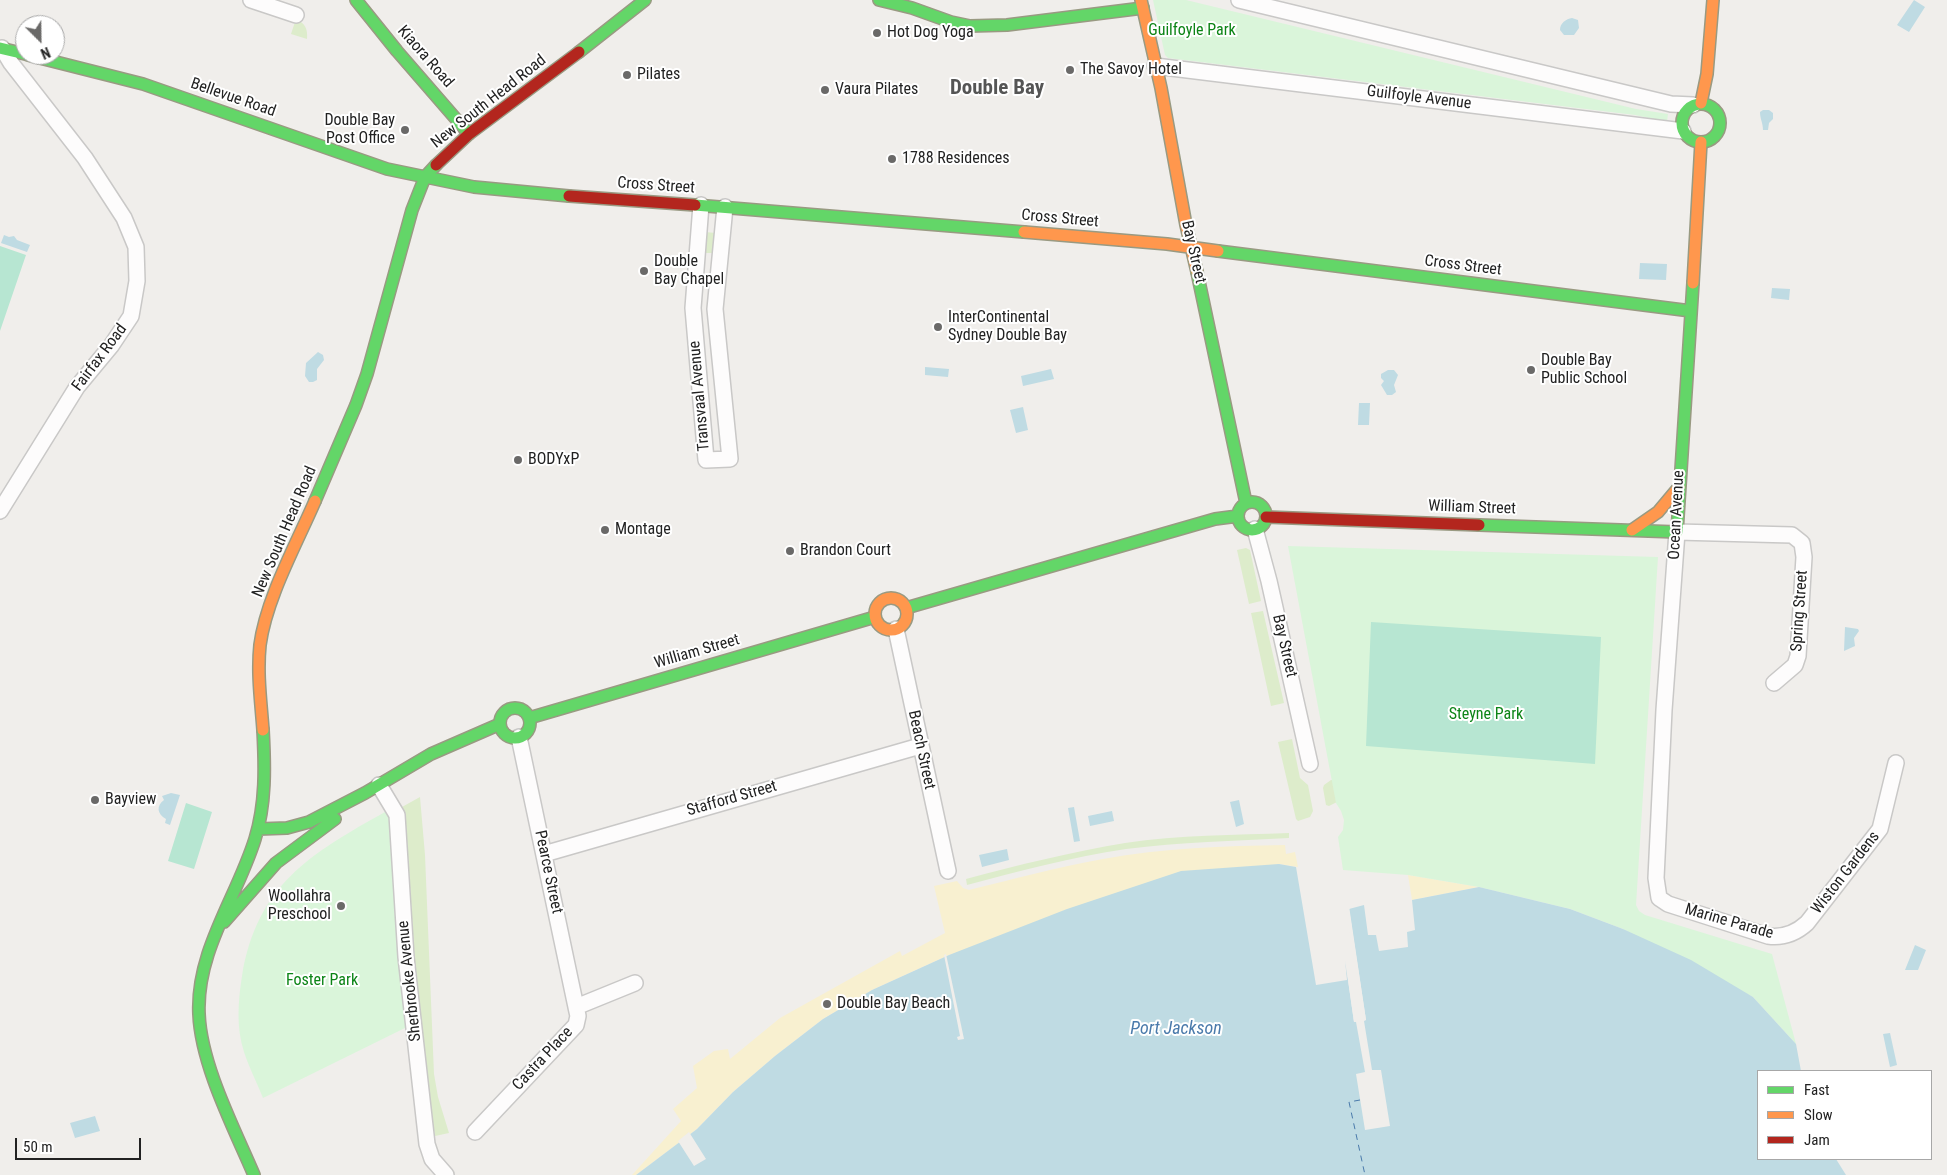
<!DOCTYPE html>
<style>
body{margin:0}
#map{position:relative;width:1947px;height:1175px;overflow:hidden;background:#f0eeeb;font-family:"Roboto Condensed",sans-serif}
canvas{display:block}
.legend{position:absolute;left:1757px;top:1070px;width:175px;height:90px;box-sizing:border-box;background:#fff;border:1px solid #a7a7a7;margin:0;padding:6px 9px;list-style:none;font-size:15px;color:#222}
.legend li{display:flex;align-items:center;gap:10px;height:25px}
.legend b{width:25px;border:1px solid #a7a7a7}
.north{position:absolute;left:15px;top:15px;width:50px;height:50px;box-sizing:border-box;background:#fff;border:1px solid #a7a7a7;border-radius:50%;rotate:157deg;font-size:14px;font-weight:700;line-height:20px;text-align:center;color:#222}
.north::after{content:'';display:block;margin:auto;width:18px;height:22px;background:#6a6968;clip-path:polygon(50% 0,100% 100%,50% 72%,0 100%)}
.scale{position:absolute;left:15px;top:1138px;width:126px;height:22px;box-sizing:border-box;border:2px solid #222;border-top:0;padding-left:6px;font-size:15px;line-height:18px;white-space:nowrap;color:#222;-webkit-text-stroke:4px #fff;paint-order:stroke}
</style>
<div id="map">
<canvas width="1947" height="1175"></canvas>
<ul class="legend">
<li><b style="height:6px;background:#63d668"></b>Fast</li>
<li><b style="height:6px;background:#ff974d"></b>Slow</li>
<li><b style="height:6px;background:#b3261e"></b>Jam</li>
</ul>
<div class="north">N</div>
<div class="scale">50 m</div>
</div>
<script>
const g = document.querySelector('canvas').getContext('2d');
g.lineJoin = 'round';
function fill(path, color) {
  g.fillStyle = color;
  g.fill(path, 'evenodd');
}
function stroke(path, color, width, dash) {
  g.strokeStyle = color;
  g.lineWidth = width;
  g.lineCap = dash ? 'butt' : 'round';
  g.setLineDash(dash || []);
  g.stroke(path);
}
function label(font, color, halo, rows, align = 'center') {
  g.font = font + ' "Roboto Condensed",sans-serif';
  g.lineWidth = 4;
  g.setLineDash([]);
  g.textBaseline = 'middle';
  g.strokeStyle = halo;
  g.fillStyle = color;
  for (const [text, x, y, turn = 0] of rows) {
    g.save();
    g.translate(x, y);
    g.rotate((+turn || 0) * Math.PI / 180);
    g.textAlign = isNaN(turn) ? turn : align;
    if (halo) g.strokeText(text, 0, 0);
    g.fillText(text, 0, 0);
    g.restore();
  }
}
fill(new Path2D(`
 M 296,19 C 305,23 308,29 307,39 L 291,34 Z
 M 705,232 L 716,233 L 714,253 L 703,253 Z
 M 1246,548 L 1250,550 L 1261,601 L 1249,604 L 1237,550 Z
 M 1263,611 L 1284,703 L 1271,706 L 1251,613 Z
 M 1292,739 L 1300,778 L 1308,785 L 1313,811 L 1310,817 L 1298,821 L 1296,819 L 1278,742 Z
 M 1331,780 L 1333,780 L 1339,801 L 1329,806 L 1326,805 L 1323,788 L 1324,785 Z
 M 420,797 L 425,855 L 434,1074 L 438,1097 L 449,1133 L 435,1136 L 429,1101 L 415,964 L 405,811 L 402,807 Z
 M 1289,833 L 1289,838 C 1235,841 1180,842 1126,849 C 1072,857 1020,871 967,885 L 966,879 C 1018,865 1071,852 1125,843 C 1179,835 1235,835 1289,833 Z`), '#ddeccb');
fill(new Path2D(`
 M 1285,845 L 1286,854 L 1295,852 L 1298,867 L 1279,864 L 949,955 L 872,990 L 823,1019 L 775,1056 L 733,1092 L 697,1129 L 636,1175 L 632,1175 L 681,1121 L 673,1109 L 697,1088 L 693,1066 L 714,1051 L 728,1049 L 730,1059 L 780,1018 L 900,951 L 902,956 L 945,933 L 934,886 L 957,881 L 963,888 L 969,890 C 1014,879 1057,867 1103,859 C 1163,848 1224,846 1285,845 Z
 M 1408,875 L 1479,887 L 1412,900 Z`), '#f8f0d0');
fill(new Path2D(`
 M 1153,0 L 1186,0 L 1636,109 L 1668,114 L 1667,122 L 1635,115 L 1168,58 L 1165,55 Z
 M 1288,546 L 1658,557 L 1636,905 L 1639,911 L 1645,915 L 1772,954 L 1796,1044 L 1753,997 L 1623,929 L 1570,909 L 1479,887 L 1408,875 L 1343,870 L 1338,837 L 1343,830 L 1344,820 L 1341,811 L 1336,803 Z
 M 385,812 L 390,819 L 395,918 L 407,1027 L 263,1098 C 257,1083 249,1067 244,1052 C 236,1028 238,1001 242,976 C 257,885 310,854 385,812 Z`), '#daf5da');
fill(new Path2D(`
 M 0,246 L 26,255 L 0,331 Z
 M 1371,622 L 1601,637 L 1595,764 L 1366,746 Z
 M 186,803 L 212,812 L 194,869 L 168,861 Z`), '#b7e6d2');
fill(new Path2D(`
 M 1914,0 L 1925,7 L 1909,32 L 1897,25 Z
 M 1572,18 L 1578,20 L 1579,28 L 1574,35 L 1564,35 L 1560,30 C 1560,23 1566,19 1572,18 Z
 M 1763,110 L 1769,110 L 1773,113 L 1773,119 L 1769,123 L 1768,130 L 1763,130 C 1763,123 1760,119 1760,112 Z
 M 4,235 L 9,237 L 14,236 L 17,240 L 30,245 L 27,252 L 1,243 Z
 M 1640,263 L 1667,264 L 1666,280 L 1639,279 Z
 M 1772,288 L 1790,289 L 1789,300 L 1771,298 Z
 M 318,352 L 323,355 L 324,360 L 317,369 L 317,380 L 313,382 L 309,382 L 305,376 L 306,363 Z
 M 925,367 L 949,369 L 948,377 L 925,375 Z
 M 1051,369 L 1054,379 L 1023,386 L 1021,376 Z
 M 1388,370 L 1394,370 L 1398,375 L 1394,385 L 1396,392 L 1392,395 L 1387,395 L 1381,385 L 1384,381 L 1381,378 L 1381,374 Z
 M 1359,403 L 1370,403 L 1369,425 L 1358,425 Z
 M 1023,407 L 1028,430 L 1016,433 L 1010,410 Z
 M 1845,627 L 1858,629 L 1859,631 L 1854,638 L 1855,646 L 1844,651 Z
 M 171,793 L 180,795 L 170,825 L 165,823 L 166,819 C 157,814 156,806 164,800 L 162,796 Z
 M 1239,800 L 1244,824 L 1236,827 L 1230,802 Z
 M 1074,807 L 1080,841 L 1074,842 L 1068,808 Z
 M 1112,811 L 1114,821 L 1090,826 L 1088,816 Z
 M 1007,849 L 1009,860 L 982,867 L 979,855 Z
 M 1279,864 L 1296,867 L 1316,985 L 1347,980 L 1345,960 L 1354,1022 L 1366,1020 L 1349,909 L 1364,905 L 1368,935 L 1376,935 L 1379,951 L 1408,947 L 1407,932 L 1415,930 L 1412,900 L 1479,887 L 1570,909 L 1623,929 L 1691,960 L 1753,997 L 1796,1044 L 1801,1071 L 1758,1071 L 1758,1159 L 1836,1159 L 1846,1175 L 636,1175 L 697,1129 L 733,1092 L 775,1056 L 823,1019 L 872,990 L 949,955 L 1067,909 L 1181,871 Z
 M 1915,945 L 1926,950 L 1918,970 L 1905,970 Z
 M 1890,1033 L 1897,1065 L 1890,1067 L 1883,1034 Z
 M 95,1116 L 100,1131 L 75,1138 L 70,1123 Z`), '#bfdbe3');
fill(new Path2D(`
 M 1349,906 L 1366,1020 L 1364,1021 L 1372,1070 L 1381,1070 L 1390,1126 L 1365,1130 L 1356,1074 L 1365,1072 L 1356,1022 L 1354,1022 L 1345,958 L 1347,960 L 1356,1019 L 1363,1018 L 1346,909 Z
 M 946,954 L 964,1039 L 958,1040 L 957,1037 L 960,1036 L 944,955 Z
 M 689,1132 L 706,1159 L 694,1166 L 678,1141 Z`), '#f0eeeb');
stroke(new Path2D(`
 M 1360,1100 L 1349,1102 L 1365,1175`), '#4a7aab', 1, [6, 5]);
const street = new Path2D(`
 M 251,0 L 296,15
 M 1239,0 L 1671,104 L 1693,105
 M 1155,66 L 1683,131
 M 701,205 L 693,308 L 706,460 L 730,459 L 715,309 L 725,207
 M 0,511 L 77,387 L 111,346 L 131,316 L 137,281 L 136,247 L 124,218 L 85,158 L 11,63 L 2,48
 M 1255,529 L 1269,581 L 1310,764
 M 896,629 L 948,871
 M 1774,683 L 1795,665 L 1798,656 L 1804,557 L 1802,543 L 1792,535 L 1677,532 L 1664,710 L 1656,878 L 1659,898 L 1668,904 L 1768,936 C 1783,938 1795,934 1807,923 L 1880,829 L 1896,763
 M 519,737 L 576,1007
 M 379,785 L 397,815 L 406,957 L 427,1144 L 432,1159 L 446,1175
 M 544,854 L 920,746
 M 475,1132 L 576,1025 L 578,1016 L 576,1007 L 635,983`);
const fast = new Path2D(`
 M 356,0 L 397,51 L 469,134
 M 879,0 L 912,8 L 951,22 L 970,26 L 1007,25 L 1143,8
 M 0,48 L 25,54
 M 579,52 L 645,0
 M 28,55 L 143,84 L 387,169 L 474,187 L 569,196
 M1682 123a19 19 0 1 1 38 0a19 19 0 1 1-38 0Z
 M 695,205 L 1024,232
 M 1218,251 L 1691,311
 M 1197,272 L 1246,503
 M 315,501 L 356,405 L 367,374 L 412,210 L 425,177 L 436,165
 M1238 516a14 14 0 1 1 28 0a14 14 0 1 1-28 0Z
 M 1479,525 L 1677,532 L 1693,283
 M 906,608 L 1215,519 L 1238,516
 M500 723a15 15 0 1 1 30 0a15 15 0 1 1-30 0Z
 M 529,718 L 875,617
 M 259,829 L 287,828 L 309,822 L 365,793 L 431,754 L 500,724
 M 224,922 L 276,863 L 335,819
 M 254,1175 C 234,1128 201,1065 199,1014 C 196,951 237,897 255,839 C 266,804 265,766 263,730`);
const slow = new Path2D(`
 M 1141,0 L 1161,88 L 1186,225 L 1197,272
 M 1701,103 L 1707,74 L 1713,0
 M 1024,232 L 1167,244 L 1218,251
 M 1693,283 L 1701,142
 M 1632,530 L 1658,512 L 1679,487
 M875 614a16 16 0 1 1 32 0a16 16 0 1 1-32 0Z
 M 263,730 C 261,702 257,674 260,645 C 266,599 296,545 315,501`);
const jam = new Path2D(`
 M 436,165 L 469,134 L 579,52
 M 569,196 L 695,205
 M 1266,517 L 1479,525`);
stroke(street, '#c9c8c7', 18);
stroke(fast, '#999a82', 14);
stroke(slow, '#999a82', 14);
stroke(jam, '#999a82', 14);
stroke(street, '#fdfcfc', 15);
stroke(fast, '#63d668', 11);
stroke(slow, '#ff974d', 11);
stroke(jam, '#b3261e', 11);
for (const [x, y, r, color] of [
 [877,33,5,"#6a6968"],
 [1070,70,5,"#6a6968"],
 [627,75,5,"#6a6968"],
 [825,90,5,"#6a6968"],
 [405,130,5,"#6a6968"],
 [892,159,5,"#6a6968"],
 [644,271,5,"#6a6968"],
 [938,327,5,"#6a6968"],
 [1531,370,5,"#6a6968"],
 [518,460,5,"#6a6968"],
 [605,530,5,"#6a6968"],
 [790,551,5,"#6a6968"],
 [95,800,5,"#6a6968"],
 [341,906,5,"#6a6968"],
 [827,1004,5,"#6a6968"]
]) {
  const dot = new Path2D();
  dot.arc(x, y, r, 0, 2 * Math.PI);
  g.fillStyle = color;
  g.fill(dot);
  stroke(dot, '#fff', 2);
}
label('16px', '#0c8416', '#fff', [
 ["Guilfoyle Park",1192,31],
 ["Steyne Park",1486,715],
 ["Foster Park",322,981]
]);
label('16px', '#222', '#fff', [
 ["Hot Dog Yoga",887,33],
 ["The Savoy Hotel",1080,70],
 ["Pilates",637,75],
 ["Vaura Pilates",835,90],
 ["Double Bay",395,121,"right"],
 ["Post Office",395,139,"right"],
 ["1788 Residences",902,159],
 ["Double",654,262],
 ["Bay Chapel",654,280],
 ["InterContinental",948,318],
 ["Sydney Double Bay",948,336],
 ["Double Bay",1541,361],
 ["Public School",1541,379],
 ["BODYxP",528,460],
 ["Montage",615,530],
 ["Brandon Court",800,551],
 ["Bayview",105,800],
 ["Woollahra",331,897,"right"],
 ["Preschool",331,915,"right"],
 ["Double Bay Beach",837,1004]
], 'left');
label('16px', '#222', '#fff', [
 ["Kiaora Road",425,57,49],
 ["Bellevue Road",233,98,19],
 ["Guilfoyle Avenue",1419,98,7],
 ["New South Head Road",489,102,-38],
 ["Cross Street",656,186,4],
 ["Cross Street",1060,219,5],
 ["Bay Street",1193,252,77],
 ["Cross Street",1463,266,7],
 ["Fairfax Road",100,358,-53],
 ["Transvaal Avenue",700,396,-95],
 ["William Street",1472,508,2],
 ["Ocean Avenue",1677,515,-87],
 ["New South Head Road",285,532,-67],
 ["Spring Street",1800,611,-86],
 ["Bay Street",1284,646,77],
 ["William Street",697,652,-16],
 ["Beach Street",921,750,78],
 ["Stafford Street",732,799,-16],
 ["Pearce Street",548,872,78],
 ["Wiston Gardens",1846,873,-52],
 ["Marine Parade",1729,922,16],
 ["Sherbrooke Avenue",410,981,-96],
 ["Castra Place",543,1059,-47]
]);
label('italic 18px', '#4a7aab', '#fff', [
 ["Port Jackson",1176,1029]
]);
label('bold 21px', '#555', '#fff', [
 ["Double Bay",997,89]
]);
</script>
